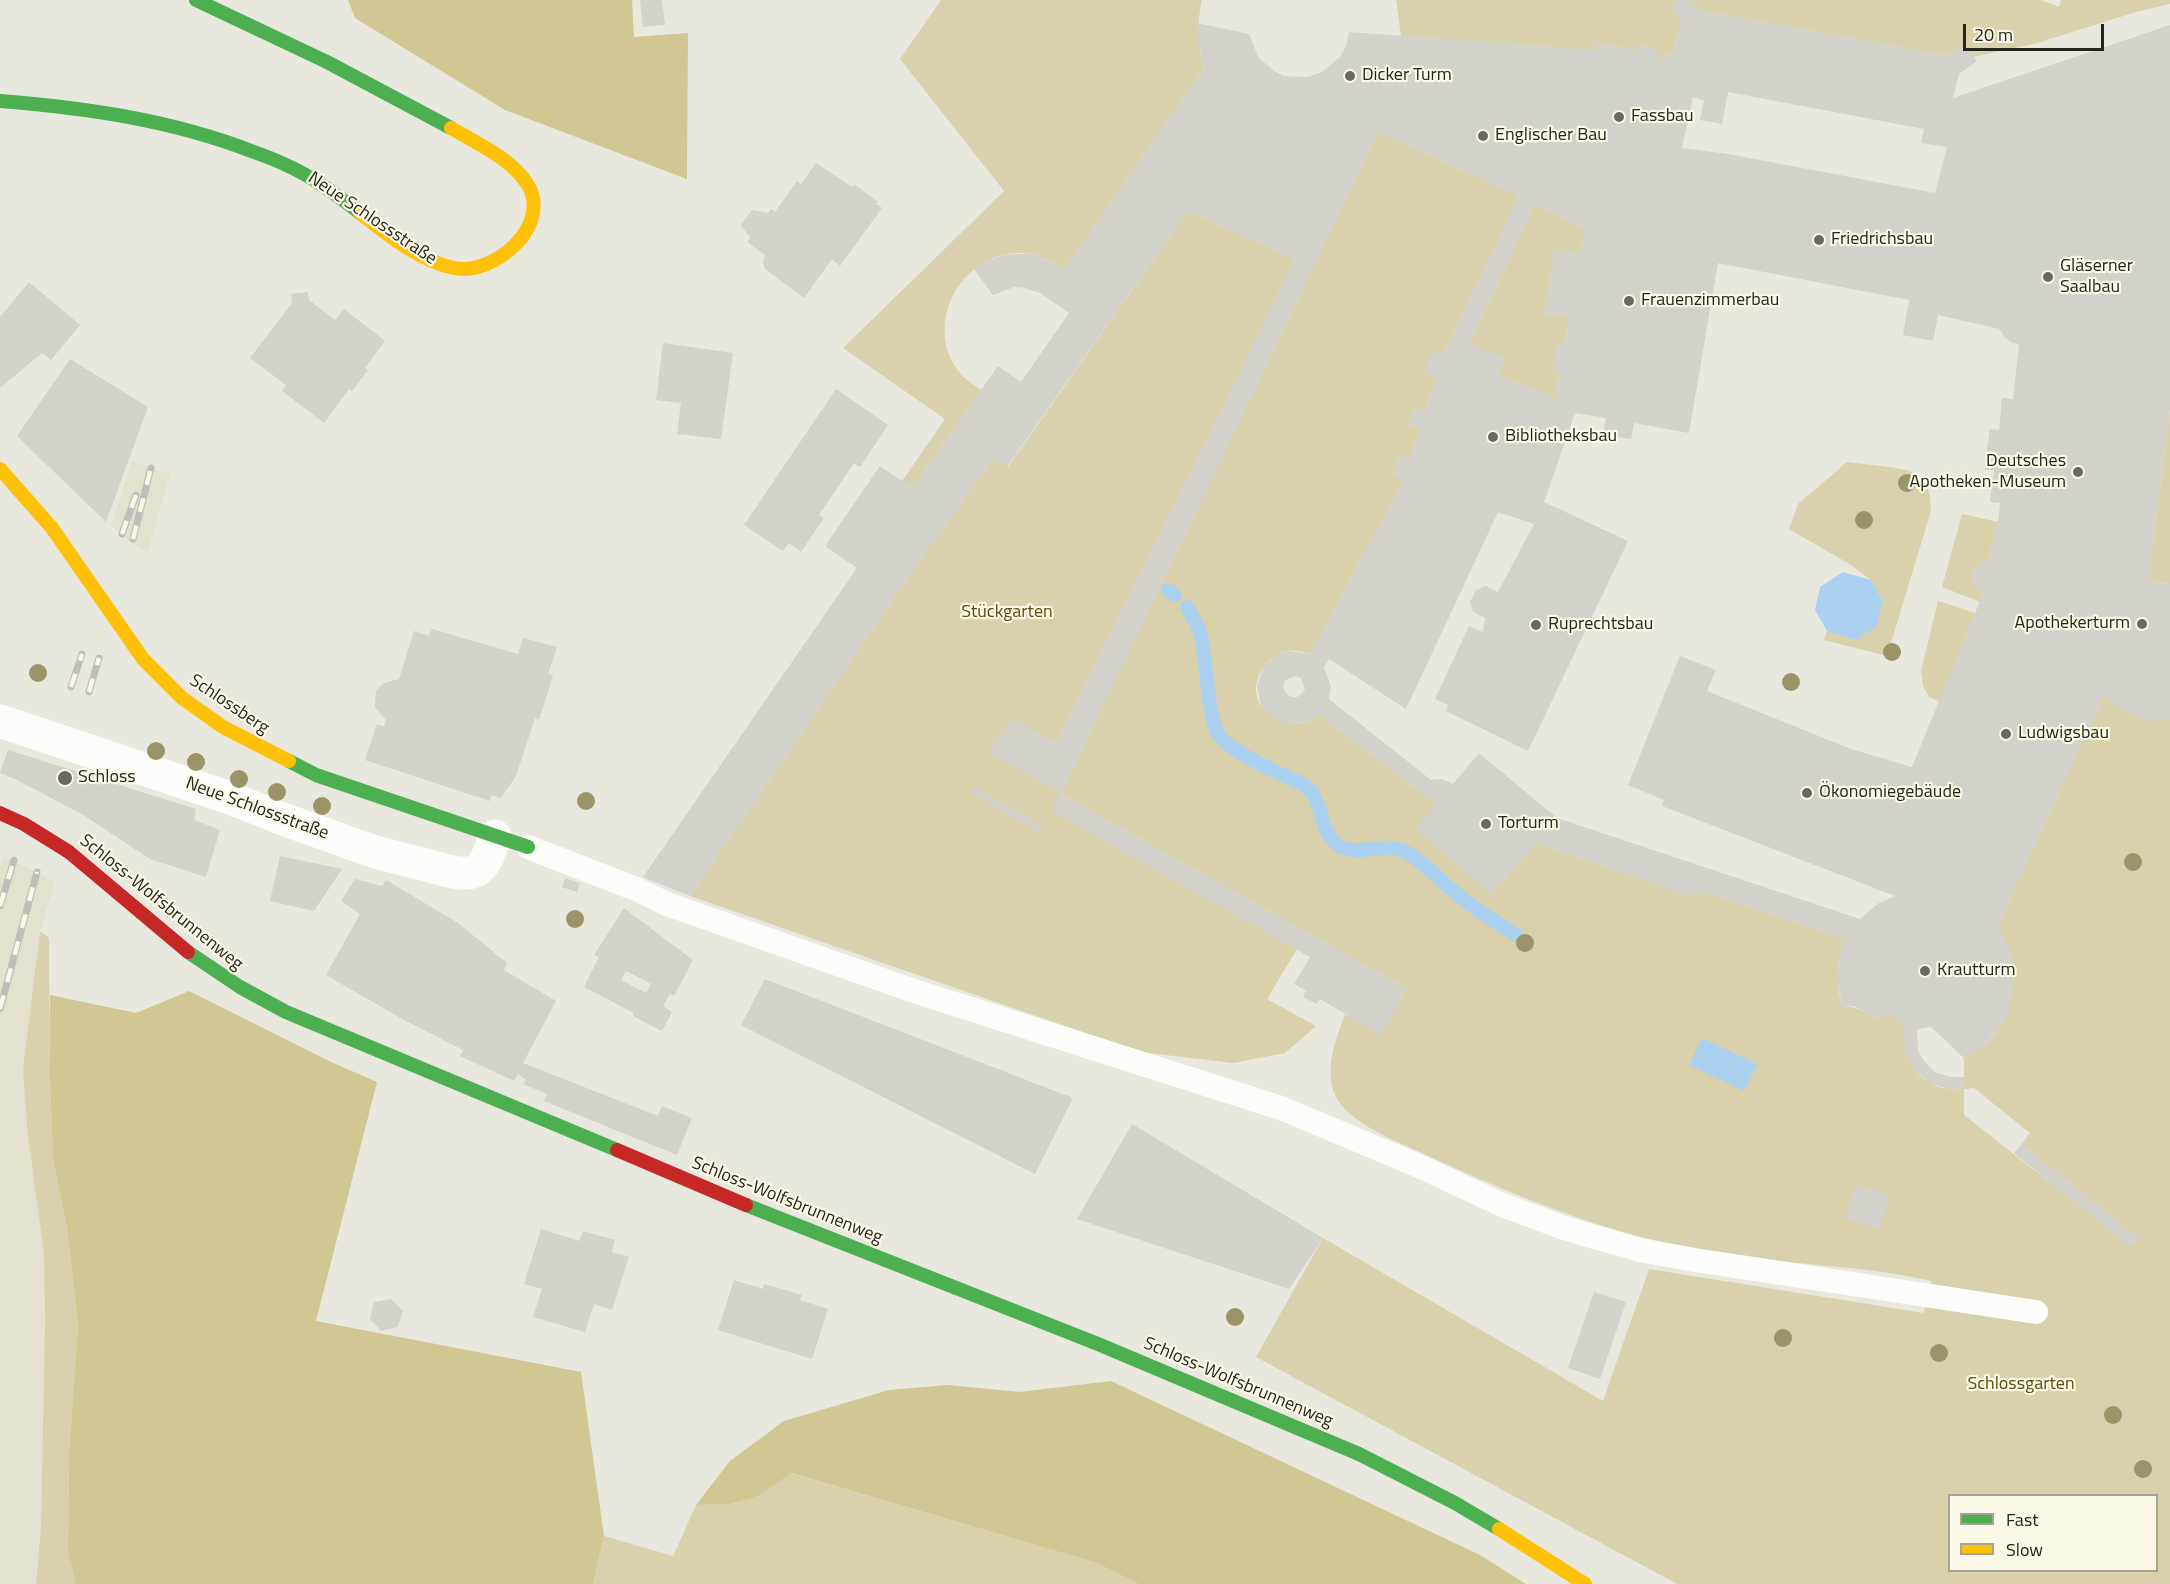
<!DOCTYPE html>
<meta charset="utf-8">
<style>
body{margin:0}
#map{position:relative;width:2170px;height:1584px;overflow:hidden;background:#e9e8de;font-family:"Titillium Web",sans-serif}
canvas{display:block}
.legend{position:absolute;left:1948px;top:1494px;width:210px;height:78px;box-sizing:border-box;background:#fbf8e7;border:2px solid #a6a497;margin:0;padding:8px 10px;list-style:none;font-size:18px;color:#26251e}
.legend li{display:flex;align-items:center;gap:12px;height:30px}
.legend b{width:30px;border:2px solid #a6a497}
.scale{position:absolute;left:1963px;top:24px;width:141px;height:27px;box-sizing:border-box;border:3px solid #26251e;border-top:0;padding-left:8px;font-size:18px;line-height:21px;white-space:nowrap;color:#26251e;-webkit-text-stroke:4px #fbf8e7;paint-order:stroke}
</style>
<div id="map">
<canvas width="2170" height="1584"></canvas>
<ul class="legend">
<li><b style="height:8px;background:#4caf50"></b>Fast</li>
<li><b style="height:8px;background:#ffc107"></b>Slow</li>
</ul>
<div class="scale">20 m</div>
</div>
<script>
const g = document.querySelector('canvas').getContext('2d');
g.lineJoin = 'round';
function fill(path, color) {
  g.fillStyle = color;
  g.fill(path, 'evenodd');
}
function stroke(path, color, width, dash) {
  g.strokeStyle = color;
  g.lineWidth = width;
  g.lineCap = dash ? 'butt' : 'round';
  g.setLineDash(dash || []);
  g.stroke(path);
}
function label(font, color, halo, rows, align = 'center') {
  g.font = font + ' "Titillium Web",sans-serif';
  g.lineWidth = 4.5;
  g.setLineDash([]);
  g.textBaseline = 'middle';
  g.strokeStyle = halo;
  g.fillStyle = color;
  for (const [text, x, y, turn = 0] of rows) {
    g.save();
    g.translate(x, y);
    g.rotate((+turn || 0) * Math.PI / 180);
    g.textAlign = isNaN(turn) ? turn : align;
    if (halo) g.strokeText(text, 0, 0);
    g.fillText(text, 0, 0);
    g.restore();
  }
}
fill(new Path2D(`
 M 132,461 L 170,474 L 148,552 L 133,544 L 111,525 Z
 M 3,856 L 55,882 L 40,931 L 28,1136 L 44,1255 L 45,1323 L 41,1525 L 36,1584 L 0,1584 L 0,867 Z`), '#e3e0ce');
fill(new Path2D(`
 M 941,0 L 1202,0 C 1197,23 1197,44 1204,67 L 1064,270 C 1054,264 1043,257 1031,254 C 973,244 926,309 952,361 C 958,374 969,382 981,390 L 912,488 L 902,481 L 945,419 L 843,348 L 1004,191 L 900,59 Z
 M 1396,0 L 1679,0 L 1682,23 L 1672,55 L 1654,57 L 1656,49 L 1639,44 L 1637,51 L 1596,42 L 1594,50 L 1401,36 Z
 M 1690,0 L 2041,0 L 2059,7 L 2061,0 L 2170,0 L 2170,4 L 2136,12 L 2034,44 L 1973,57 L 1964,44 L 1947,56 L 1698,10 Z
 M 1378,132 L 1519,196 L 1443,355 L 1432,352 L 1425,372 L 1436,376 L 1425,412 L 1415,408 L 1409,424 L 1420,428 L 1410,459 L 1400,456 L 1393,476 L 1404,480 L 1310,654 C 1302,652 1295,650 1287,651 C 1265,656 1247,685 1261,706 C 1264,709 1269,712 1272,714 C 1289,727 1301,727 1319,715 L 1436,804 L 1454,861 L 1492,894 L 1536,843 L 1698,898 L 1701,891 L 1846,939 C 1836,962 1836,983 1842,1007 C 1856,1006 1862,1010 1873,1018 L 1894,1014 L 1897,1020 L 1905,1026 C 1902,1065 1923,1093 1964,1089 L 1964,1058 C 1997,1039 2005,1026 2010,988 C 2013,960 2012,951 1997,927 L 2104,694 C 2123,714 2143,721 2170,720 L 2170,1584 L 1677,1584 L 1256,1357 L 1323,1238 L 1603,1401 L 1649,1269 L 1924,1313 L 1932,1281 C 1857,1264 1779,1265 1703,1251 C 1605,1233 1512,1195 1422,1153 C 1396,1141 1349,1123 1336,1097 C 1323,1070 1336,1040 1345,1014 L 1381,1034 L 1407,989 L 1061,794 L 1052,811 L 1297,949 L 1267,999 L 1316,1026 L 1285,1053 L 1233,1063 L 1140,1052 L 690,896 L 922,557 L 993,459 L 1008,467 L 1188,210 L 1295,260 L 1056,743 L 1012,719 L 989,752 L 1061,793 ZM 1974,1088 L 2030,1133 L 2022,1144 L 2137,1237 L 2131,1246 L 1964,1115 L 1964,1089 ZM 1950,1496 L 2156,1496 L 2156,1570 L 1950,1570 Z
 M 1535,204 L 1585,229 L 1581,254 L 1555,250 L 1544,313 L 1569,317 L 1565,343 L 1558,342 L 1553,370 L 1560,372 L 1555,400 L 1541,392 L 1498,376 L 1469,344 Z
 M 2170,409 L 2170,584 L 2148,582 Z
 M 1847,462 C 1861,464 1875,465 1889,467 C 1919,471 1931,478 1931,511 L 1887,656 L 1824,640 L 1827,631 L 1855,640 L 1883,601 L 1871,580 L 1851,565 L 1789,529 L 1798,504 Z
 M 1962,514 L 1998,522 L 1988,560 L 1975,566 L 1971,579 L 1977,589 L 1984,591 L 1980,602 L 1942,587 Z
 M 1938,601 L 1975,613 L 1940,702 L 1929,697 L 1923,686 L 1921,671 Z
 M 40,931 L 49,938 L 50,1077 L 53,1160 L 67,1227 L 78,1325 L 69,1453 L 68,1552 L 76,1584 L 36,1584 L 41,1525 L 45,1323 L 44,1255 L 28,1136 L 23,1070 Z
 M 790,1473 L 1097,1563 L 1139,1584 L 593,1584 L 604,1536 L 673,1556 L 696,1505 L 730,1504 L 759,1496 Z`), '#d8d1ac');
fill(new Path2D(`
 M 348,0 L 632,0 L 634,37 L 688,33 L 687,179 L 505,110 L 355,18 Z
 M 189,991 L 331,1062 L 377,1082 L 316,1321 L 581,1372 L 604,1536 L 593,1584 L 76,1584 L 68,1552 L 69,1453 L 78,1325 L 67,1227 L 53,1160 L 50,1077 L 50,995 L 136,1013 Z
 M 1111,1381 L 1480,1555 L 1526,1584 L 1139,1584 L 1097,1563 L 791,1473 L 759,1496 L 730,1504 L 696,1505 L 730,1461 L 784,1421 L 889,1390 L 947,1385 L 1020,1392 Z`), '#d0c792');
fill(new Path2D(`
 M 1843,572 L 1871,580 L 1883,601 L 1875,628 L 1855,640 L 1827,631 L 1815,610 L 1820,587 Z
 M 1702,1038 L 1757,1064 L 1744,1091 L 1689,1065 Z`), '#aad2f0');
stroke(new Path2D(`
 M 1168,590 L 1175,595
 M 1187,607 C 1192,616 1198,625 1201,636 C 1206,657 1208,720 1219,735 C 1232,754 1285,775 1306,786 C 1323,801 1319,828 1335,843 C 1353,859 1380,842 1402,850 C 1416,855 1448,888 1463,899 C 1479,912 1498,923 1516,935`), '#aad2f0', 14);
fill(new Path2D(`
 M 640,0 L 662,0 L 665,25 L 643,27 Z
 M 1679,0 L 1690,0 L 1698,10 L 1947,56 L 1964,44 L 1977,61 L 1959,74 L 1953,98 L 2170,25 L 2170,409 L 2148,582 L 2170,584 L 2170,720 L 2153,721 L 2135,717 L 2114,705 L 2104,694 L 1997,927 L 2007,943 L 2013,963 L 2014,992 L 2007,1014 L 1996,1032 L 1981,1048 L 1964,1058 L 1931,1027 L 1917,1029 L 1918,1051 L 1924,1061 L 1935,1072 L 1950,1077 L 1965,1077 L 1964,1089 L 1951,1090 L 1929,1083 L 1914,1070 L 1906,1055 L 1904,1041 L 1905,1026 L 1897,1020 L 1894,1014 L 1873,1018 L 1860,1009 L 1853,1006 L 1842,1007 L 1837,978 L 1841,950 L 1846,939 L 1701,891 L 1699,899 L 1536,843 L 1492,894 L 1415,829 L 1436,804 L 1319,715 L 1309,721 L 1296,724 L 1283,723 L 1270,716 L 1261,706 L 1257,686 L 1264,666 L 1278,654 L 1289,651 L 1310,654 L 1404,480 L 1393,477 L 1400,455 L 1410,459 L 1420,428 L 1409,424 L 1415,408 L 1425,412 L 1436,376 L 1425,372 L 1432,351 L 1443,355 L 1519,196 L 1378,132 L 1061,794 L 988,752 L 1012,719 L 1056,743 L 1295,260 L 1188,210 L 1007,467 L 993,459 L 922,557 L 690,896 L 643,877 L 857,568 L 825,546 L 880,466 L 912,488 L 998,366 L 1021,382 L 1069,313 L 1040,293 L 1025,288 L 1014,287 L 993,295 L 974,269 L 988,260 L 1004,255 L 1017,254 L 1031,254 L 1042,258 L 1064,270 L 1204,67 L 1198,40 L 1197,23 L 1249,34 L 1258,57 L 1274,71 L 1284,76 L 1307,77 L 1322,72 L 1340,57 L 1346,46 L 1349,32 L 1594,50 L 1596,42 L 1637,51 L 1639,44 L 1657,49 L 1654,57 L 1672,55 L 1682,23 L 1670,8 ZM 1728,92 L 1924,129 L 1921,143 L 1947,147 L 1935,193 L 1728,154 L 1682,148 L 1693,97 L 1704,101 L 1700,120 L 1722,124 ZM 1535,204 L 1585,229 L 1581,254 L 1555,249 L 1544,313 L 1569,317 L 1565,343 L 1558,341 L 1553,371 L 1560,372 L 1555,400 L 1541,392 L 1498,376 L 1505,358 L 1469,344 ZM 1718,263 L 1909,300 L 1903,335 L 1933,341 L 1938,315 L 2000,329 L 2004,337 L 2012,343 L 2019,344 L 2013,399 L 2002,398 L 1999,430 L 1990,429 L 1987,449 L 1985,470 L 1994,470 L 1990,502 L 2000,503 L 1998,522 L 1988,560 L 1975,566 L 1971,579 L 1977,589 L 1984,591 L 1912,767 L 1851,749 L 1707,691 L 1716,670 L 1680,656 L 1628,785 L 1664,800 L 1662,806 L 1895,896 L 1879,903 L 1860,919 L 1557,818 L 1479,753 L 1453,784 L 1441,779 L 1431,780 L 1329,699 L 1331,687 L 1324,667 L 1329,659 L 1406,709 L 1498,512 L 1534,524 L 1498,592 L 1486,586 L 1476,590 L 1470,602 L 1473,612 L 1485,618 L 1483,632 L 1469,626 L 1435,699 L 1448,705 L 1446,711 L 1528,751 L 1628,541 L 1544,502 L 1575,413 L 1606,418 L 1603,435 L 1631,439 L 1634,423 L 1689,433 ZM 1295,676 L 1301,678 L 1305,689 L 1302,694 L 1297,697 L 1291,697 L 1286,693 L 1283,687 L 1285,681 Z
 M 816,163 L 852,187 L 854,184 L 878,202 L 876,204 L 882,208 L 840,266 L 832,259 L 804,298 L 765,269 L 763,263 L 765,255 L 747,242 L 750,238 L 741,225 L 752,210 L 768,213 L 771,209 L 775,212 L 797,181 L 801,184 Z
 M 29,282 L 80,325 L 51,360 L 42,353 L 0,388 L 0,317 Z
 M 308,292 L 309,300 L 335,320 L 344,309 L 385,341 L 365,368 L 368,370 L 352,391 L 349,389 L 324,423 L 282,391 L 286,385 L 250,358 L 292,303 L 291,294 Z
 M 663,343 L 733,353 L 721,439 L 677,434 L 681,403 L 656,400 Z
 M 70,359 L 148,407 L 106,522 L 17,436 Z
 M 836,389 L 888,425 L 860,467 L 854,463 L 819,515 L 824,518 L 801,552 L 789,543 L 783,551 L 744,525 Z
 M 432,629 L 518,654 L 523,638 L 557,647 L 548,674 L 553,676 L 539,720 L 535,718 L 516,776 L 501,798 L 491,795 L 490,801 L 365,760 L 377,724 L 384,726 L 386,720 L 375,707 L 376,691 L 384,683 L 399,679 L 414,631 L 429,636 Z
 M 8,750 L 196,809 L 194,820 L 220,830 L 206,877 L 150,859 L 85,816 L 17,780 L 0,773 Z
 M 974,786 L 1043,826 L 1039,833 L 970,792 Z
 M 1061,794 L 1407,989 L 1381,1035 L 1320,999 L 1317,1004 L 1303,997 L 1306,991 L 1294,984 L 1310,957 L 1051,811 Z
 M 280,856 L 342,869 L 314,911 L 270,901 Z
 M 565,878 L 580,883 L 577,892 L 562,887 Z
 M 355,879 L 382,886 L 386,880 L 458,923 L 507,963 L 504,970 L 556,1001 L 523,1063 L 658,1116 L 662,1106 L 692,1118 L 677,1155 L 544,1101 L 547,1094 L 523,1084 L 526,1080 L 518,1074 L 514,1081 L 460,1056 L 463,1050 L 404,1020 L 326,975 L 360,914 L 341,901 Z
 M 624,908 L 693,960 L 674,996 L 670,994 L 663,1006 L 672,1012 L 662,1031 L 633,1016 L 634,1013 L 584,987 L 599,957 L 594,955 ZM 626,971 L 651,984 L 646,993 L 621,980 Z
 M 765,979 L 1073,1098 L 1035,1174 L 741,1025 Z
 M 1132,1124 L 1323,1238 L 1289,1289 L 1077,1219 Z
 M 2022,1144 L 2137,1237 L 2130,1247 L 2014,1153 Z
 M 1856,1185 L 1890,1195 L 1880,1229 L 1845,1219 Z
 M 541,1229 L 579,1241 L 583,1231 L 615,1240 L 612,1252 L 629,1257 L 612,1310 L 594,1304 L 585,1332 L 533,1317 L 542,1289 L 524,1284 Z
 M 734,1280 L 763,1289 L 764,1284 L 802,1295 L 800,1300 L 828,1309 L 812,1359 L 718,1330 Z
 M 1594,1292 L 1626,1302 L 1600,1379 L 1568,1368 Z
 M 391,1299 L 403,1311 L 398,1327 L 381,1331 L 370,1319 L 374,1302 Z`), '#d2d1ca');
stroke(new Path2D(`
 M 528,847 L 636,889 L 667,904 L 914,991 L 1281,1108 L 1419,1166 L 1500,1204 L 1567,1229 L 1640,1250 L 1695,1260 L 2036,1312`), '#fcfcfa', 24);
stroke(new Path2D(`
 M 0,721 L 230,798 L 283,819 L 375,852 L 453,872 C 483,878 486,862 495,836`), '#fcfcfa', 33);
stroke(new Path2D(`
 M 196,0 L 327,62 L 451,128
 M 0,101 C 87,108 172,120 254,152 C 271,158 288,165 304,174 C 324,185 342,199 360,213
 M 289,761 L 316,775 L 528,847
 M 188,952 L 240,987 L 286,1012 L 617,1150
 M 746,1205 L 1098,1344 L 1359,1454 L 1455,1503 L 1499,1529`), '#4caf50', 14);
stroke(new Path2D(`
 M 360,213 C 388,235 419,261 454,268 C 494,276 552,226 528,185 C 511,158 478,144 451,128
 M 0,469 L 52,528 L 143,659 L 182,698 L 223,727 L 289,761
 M 1499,1529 L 1585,1584`), '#ffc107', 14);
stroke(new Path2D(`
 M 0,813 L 24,824 L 69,852 L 188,952
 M 617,1150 L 746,1205`), '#c62828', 14);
const rail = new Path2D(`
 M 122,534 L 136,495
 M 133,539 L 151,468
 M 71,687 L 82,654
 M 89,692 L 99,658
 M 0,906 L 14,860
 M 0,1009 L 37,872`);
stroke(rail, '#bebebb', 7);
stroke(rail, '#fbf8e7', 4.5, [14]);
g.fillStyle = '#9a9468';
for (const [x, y] of [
 [1907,483],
 [1864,520],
 [1892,652],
 [38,673],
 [1791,682],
 [156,751],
 [196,762],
 [239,779],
 [277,792],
 [586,801],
 [322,806],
 [2133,862],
 [575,919],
 [1525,943],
 [1235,1317],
 [1783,1338],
 [1939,1353],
 [2113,1415],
 [2143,1469]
]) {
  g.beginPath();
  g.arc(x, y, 9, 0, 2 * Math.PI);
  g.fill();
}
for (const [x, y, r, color] of [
 [1350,76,6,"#6a6961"],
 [1619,117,6,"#6a6961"],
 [1483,136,6,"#6a6961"],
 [1819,240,6,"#6a6961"],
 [2048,277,6,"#6a6961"],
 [1629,301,6,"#6a6961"],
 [1493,437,6,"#6a6961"],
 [2078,472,6,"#6a6961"],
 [2142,624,6,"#6a6961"],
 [1536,625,6,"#6a6961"],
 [2006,734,6,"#6a6961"],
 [65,778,8,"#6a6961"],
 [1807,793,6,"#6a6961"],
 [1486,824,6,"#6a6961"],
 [1925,971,6,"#6a6961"]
]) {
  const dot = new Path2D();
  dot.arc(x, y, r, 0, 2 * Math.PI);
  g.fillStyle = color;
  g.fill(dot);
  stroke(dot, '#fbf8e7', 2);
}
label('18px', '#26251e', '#fbf8e7', [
 ["Dicker Turm",1362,76],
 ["Fassbau",1631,117],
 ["Englischer Bau",1495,136],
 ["Friedrichsbau",1831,240],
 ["Gläserner",2060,267],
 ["Saalbau",2060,288],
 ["Frauenzimmerbau",1641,301],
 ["Bibliotheksbau",1505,437],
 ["Deutsches",2066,462,"right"],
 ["Apotheken-Museum",2066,483,"right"],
 ["Apothekerturm",2130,624,"right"],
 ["Ruprechtsbau",1548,625],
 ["Ludwigsbau",2018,734],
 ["Schloss",78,778],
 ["Ökonomiegebäude",1819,793],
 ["Torturm",1498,824],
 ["Krautturm",1937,971]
], 'left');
label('18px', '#26251e', '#fbf8e7', [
 ["Neue Schlossstraße",372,219,34],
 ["Schlossberg",229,705,34],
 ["Neue Schlossstraße",257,809,20],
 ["Schloss-Wolfsbrunnenweg",161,903,39],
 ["Schloss-Wolfsbrunnenweg",787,1201,22],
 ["Schloss-Wolfsbrunnenweg",1238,1383,23]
]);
label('18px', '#5a4f08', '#fbf8e7', [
 ["Stückgarten",1007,613],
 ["Schlossgarten",2021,1385]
]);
</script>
